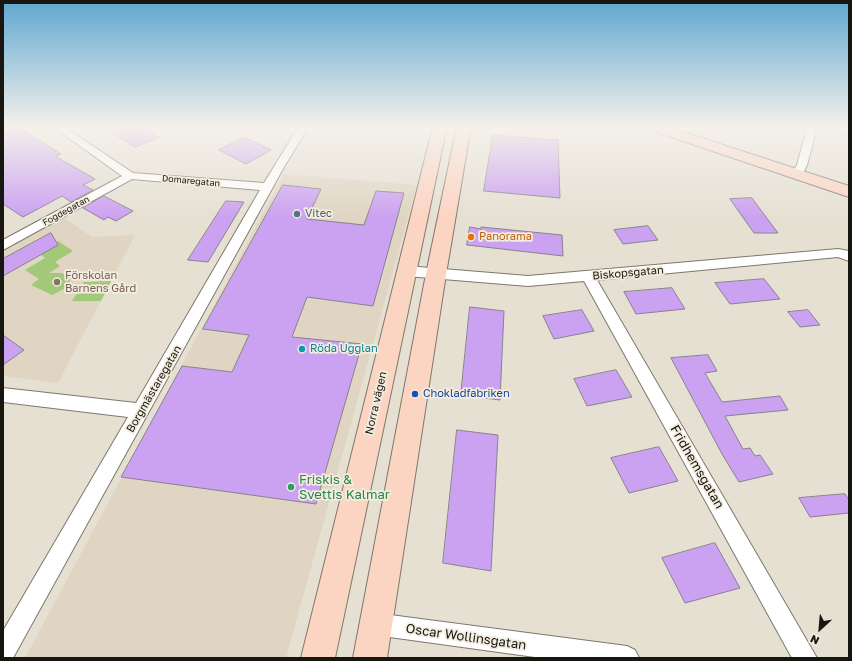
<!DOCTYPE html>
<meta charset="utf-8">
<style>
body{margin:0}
#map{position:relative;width:852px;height:661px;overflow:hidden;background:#e6e0d3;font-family:"Golos Text",sans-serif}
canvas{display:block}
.frame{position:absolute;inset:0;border:4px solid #181611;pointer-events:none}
.north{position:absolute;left:800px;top:609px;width:40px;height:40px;-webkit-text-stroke:3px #f3ede0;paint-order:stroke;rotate:206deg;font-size:11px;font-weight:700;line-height:16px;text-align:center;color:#181611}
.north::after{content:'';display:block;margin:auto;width:14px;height:18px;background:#181611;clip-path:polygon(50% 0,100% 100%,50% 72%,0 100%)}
</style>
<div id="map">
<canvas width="852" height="661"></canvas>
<div class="frame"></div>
<div class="north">N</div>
</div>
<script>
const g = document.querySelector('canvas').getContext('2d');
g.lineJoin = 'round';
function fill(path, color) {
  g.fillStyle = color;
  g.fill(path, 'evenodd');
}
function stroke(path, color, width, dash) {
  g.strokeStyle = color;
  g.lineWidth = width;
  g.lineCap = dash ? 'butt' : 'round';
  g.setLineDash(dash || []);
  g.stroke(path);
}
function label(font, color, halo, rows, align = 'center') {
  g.font = font + ' "Golos Text",sans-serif';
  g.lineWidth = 3.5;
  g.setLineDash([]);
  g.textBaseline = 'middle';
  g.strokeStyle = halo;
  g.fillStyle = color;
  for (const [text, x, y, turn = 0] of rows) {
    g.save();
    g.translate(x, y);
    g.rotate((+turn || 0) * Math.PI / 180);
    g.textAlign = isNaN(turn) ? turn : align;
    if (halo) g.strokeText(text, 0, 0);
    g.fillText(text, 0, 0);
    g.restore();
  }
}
fill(new Path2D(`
 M 822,126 L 849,126 L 849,140 L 827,131 Z
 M 284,174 L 417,185 L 286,658 L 25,658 Z
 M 63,217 L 92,237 L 135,235 L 58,383 L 3,376 L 3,250 Z`), '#dfd5c2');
fill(new Path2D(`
 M 58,241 L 73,251 L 55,262 L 60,266 L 49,273 L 62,273 L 69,278 L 70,282 L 64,289 L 52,295 L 31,285 L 39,279 L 25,270 L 45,258 L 39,253 Z
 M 111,281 L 101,301 L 72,301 L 84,282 Z`), '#a2c978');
const building = new Path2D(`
 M 11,126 L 16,126 L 61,154 L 55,156 L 95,179 L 83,185 L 93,190 L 71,202 L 62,196 L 23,217 L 3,204 L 3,129 Z
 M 103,126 L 141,126 L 159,137 L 135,147 Z
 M 493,135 L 558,140 L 560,198 L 484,191 Z
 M 244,137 L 271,150 L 246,164 L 219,150 Z
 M 283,185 L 321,189 L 307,219 L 364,225 L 376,191 L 404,193 L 373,306 L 307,297 L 292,337 L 362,344 L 316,504 L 121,477 L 182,366 L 232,372 L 249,335 L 203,329 Z
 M 104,196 L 133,211 L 116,221 L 108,217 L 104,220 L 83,208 Z
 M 752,198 L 757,205 L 778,233 L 754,233 L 730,199 Z
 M 226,201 L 244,202 L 208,262 L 188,260 Z
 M 648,226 L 658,240 L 623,244 L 614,230 Z
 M 470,227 L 481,229 L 481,227 L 562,235 L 563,256 L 467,245 Z
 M 51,233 L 58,245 L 3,276 L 3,259 Z
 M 764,279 L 780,299 L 730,304 L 715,283 Z
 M 672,288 L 685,309 L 636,314 L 624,292 Z
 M 470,307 L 504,311 L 500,400 L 461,395 Z
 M 582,310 L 594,331 L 554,339 L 543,316 Z
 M 808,310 L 820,325 L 800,327 L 788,312 Z
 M 3,335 L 24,350 L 3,365 Z
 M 708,355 L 717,371 L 705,373 L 722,402 L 780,396 L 788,410 L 725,416 L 743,449 L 750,448 L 755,456 L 760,455 L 773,474 L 739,482 L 722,454 L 671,358 Z
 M 616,370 L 632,397 L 587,406 L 574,379 Z
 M 457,430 L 498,435 L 491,571 L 443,563 Z
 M 659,447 L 678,481 L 629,493 L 611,458 Z
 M 845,494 L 849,500 L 849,513 L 810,517 L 799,498 Z
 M 715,543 L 740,588 L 685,603 L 662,558 Z`);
fill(building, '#cba1f1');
stroke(building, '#88828d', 1);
const street = new Path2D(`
 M 52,126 L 63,126 L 133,173 L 264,183 L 299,126 L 309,126 L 284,167 L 13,658 L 3,658 L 3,631 L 128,417 L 3,402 L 3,388 L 136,403 L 260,190 L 132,179 L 3,250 L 3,240 L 122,176 Z
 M 802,126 L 812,126 L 816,132 L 807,165 L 801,177 L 797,178 L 791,175 L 797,165 L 806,132 Z
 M 838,249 L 849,251 L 849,261 L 838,257 L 597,280 L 817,658 L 792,658 L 584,281 L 528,286 L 406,276 L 401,274 L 399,271 L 401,268 L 406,266 L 528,276 Z
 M 375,613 L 627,646 L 635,650 L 639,658 L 542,658 L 375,635 L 367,632 L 364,624 L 367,616 Z`);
const secondary = new Path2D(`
 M 433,126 L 447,126 L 335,658 L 301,658 Z
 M 457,126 L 471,126 L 446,274 L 387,658 L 353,658 L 426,274 Z
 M 645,126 L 665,126 L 849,186 L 849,197 L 647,129 Z`);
stroke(street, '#7e786d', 2);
stroke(secondary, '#7e786d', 2);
fill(street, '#fff');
fill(secondary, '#fcd4c2');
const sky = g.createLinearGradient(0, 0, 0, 218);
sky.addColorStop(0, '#5fa7d0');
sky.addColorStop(0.58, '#f4f1eb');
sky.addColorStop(1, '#f4f1eb00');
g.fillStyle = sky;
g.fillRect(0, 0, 852, 218);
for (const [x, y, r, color] of [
 [297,214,4,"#5c6f8a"],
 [471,237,4,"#e8710a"],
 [57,282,4,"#8d6e63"],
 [302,349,4,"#0f9aa8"],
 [415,394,4,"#1a4fb4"],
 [291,487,4,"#2e9e5b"]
]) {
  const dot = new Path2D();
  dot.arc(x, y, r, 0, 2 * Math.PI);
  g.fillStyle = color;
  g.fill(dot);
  stroke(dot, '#f3ede0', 1.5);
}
label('9px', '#181611', '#f3ede0', [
 ["Domaregatan",191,181,5],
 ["Fogdegatan",66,211,-29]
]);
label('11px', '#4e5e75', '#f3ede0', [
 ["Vitec",305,214]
], 'left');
label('11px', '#c56008', '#f3ede0', [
 ["Panorama",479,237]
], 'left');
label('11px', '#181611', '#f3ede0', [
 ["Biskopsgatan",628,273,-5],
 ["Borgmästaregatan",154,389,-60],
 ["Norra vägen",376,403,-77]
]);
label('11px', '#785e54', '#f3ede0', [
 ["Förskolan",65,276],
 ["Barnens Gård",65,289]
], 'left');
label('11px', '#0d838f', '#f3ede0', [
 ["Röda Ugglan",310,349]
], 'left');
label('11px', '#164399', '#f3ede0', [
 ["Chokladfabriken",423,394]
], 'left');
label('13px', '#181611', '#f3ede0', [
 ["Fridhemsgatan",697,467,60],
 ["Oscar Wollinsgatan",466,637,8]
]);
label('13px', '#27864d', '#f3ede0', [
 ["Friskis &",299,480],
 ["Svettis Kalmar",299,495]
], 'left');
</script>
